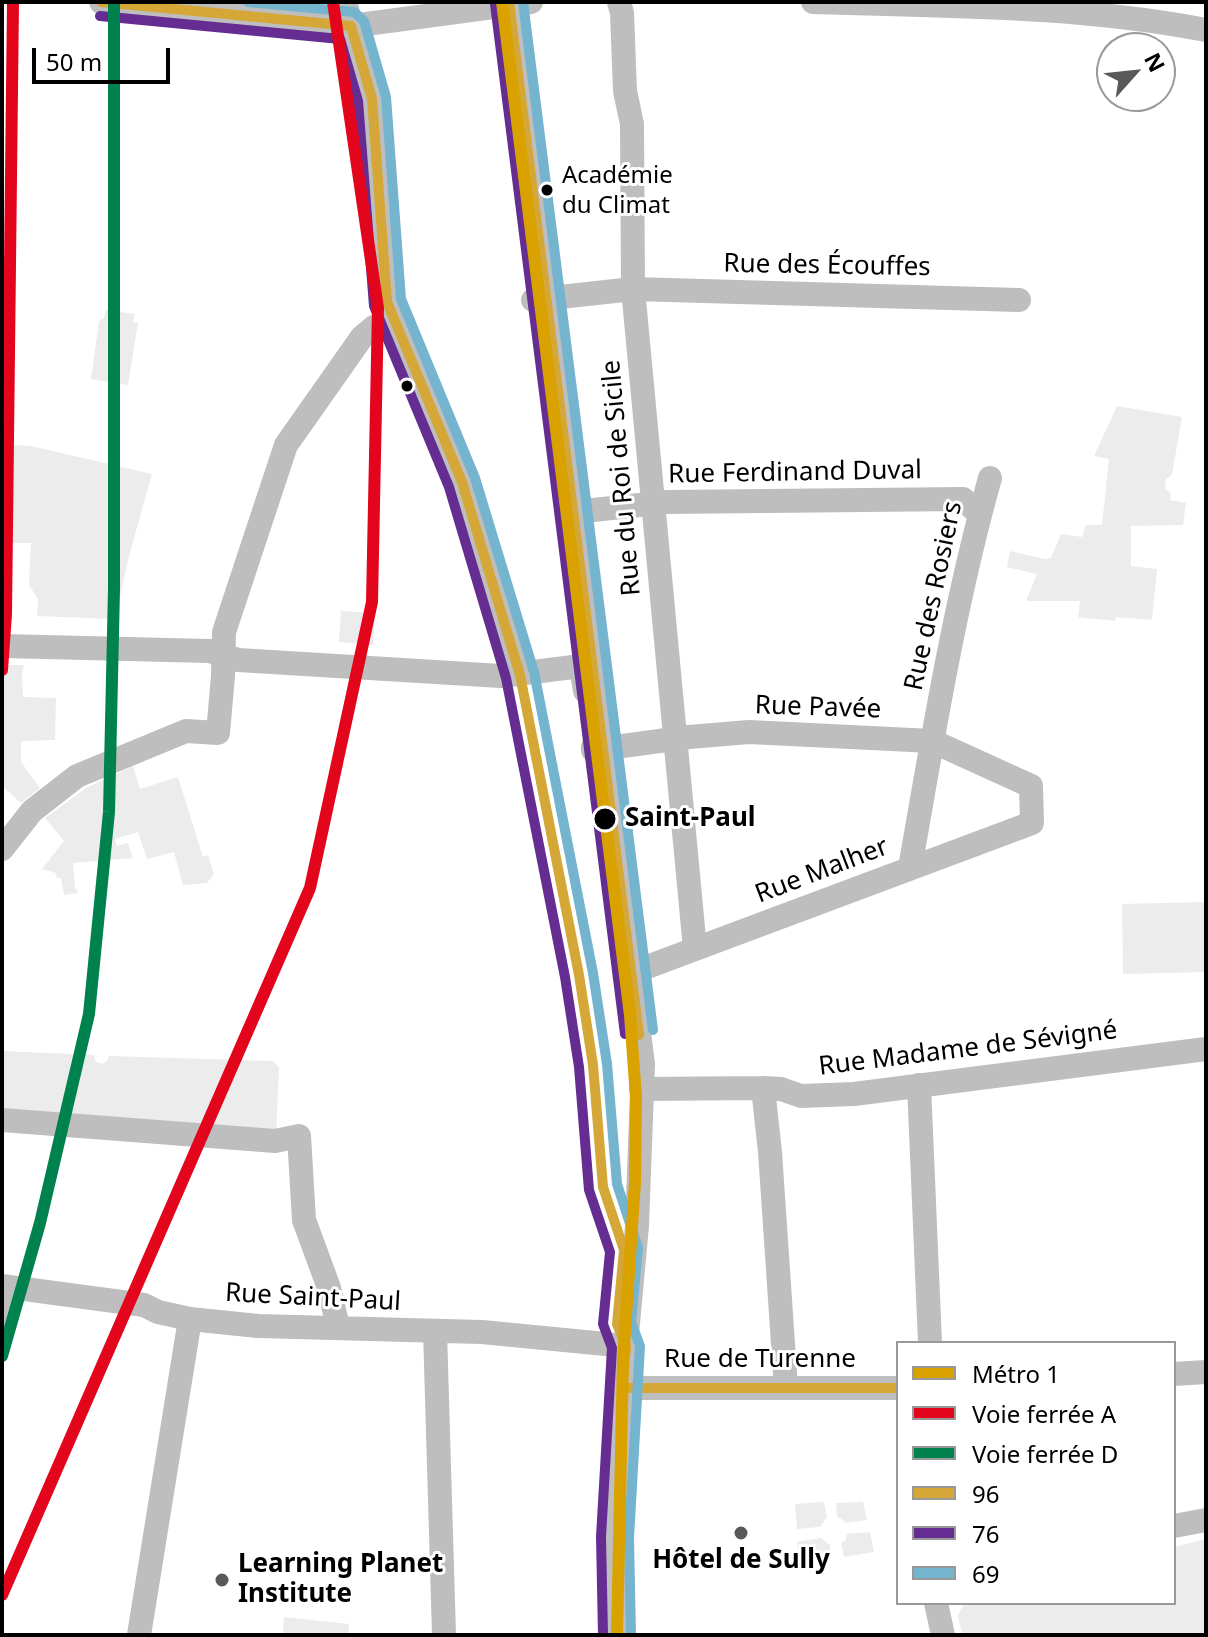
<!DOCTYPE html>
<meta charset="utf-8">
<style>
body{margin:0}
#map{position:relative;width:1208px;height:1637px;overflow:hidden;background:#fff;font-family:"Noto Sans",sans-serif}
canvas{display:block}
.frame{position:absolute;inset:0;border:4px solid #000;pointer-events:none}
.legend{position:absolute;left:896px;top:1341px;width:280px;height:264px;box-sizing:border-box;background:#fff;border:2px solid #999;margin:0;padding:10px 14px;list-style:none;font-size:24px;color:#000}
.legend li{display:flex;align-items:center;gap:16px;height:40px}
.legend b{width:40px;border:2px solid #999}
.north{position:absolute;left:1096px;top:32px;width:80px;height:80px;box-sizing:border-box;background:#fff;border:2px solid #999;border-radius:50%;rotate:63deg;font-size:22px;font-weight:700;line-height:32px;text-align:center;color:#000}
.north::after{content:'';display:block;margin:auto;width:28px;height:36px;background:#595959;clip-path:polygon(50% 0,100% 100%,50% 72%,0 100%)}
.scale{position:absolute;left:32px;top:48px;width:138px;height:36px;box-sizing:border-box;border:4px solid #000;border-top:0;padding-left:10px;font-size:24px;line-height:28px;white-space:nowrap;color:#000;-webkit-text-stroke:6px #fff;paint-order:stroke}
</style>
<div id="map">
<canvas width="1208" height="1637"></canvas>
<div class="frame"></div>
<ul class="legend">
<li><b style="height:10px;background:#d9a200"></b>Métro 1</li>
<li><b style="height:10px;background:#e3051c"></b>Voie ferrée A</li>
<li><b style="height:10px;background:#00824e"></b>Voie ferrée D</li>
<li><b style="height:10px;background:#d4a737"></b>96</li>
<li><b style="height:10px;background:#652d91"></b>76</li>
<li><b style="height:10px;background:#75b4cf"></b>69</li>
</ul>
<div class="north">N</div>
<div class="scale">50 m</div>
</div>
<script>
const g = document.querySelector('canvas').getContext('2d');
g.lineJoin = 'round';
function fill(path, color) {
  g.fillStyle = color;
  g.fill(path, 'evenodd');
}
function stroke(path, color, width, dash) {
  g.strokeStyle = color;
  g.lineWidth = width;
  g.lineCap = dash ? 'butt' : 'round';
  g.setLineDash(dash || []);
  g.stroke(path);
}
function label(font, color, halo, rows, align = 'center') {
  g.font = font + ' "Noto Sans",sans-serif';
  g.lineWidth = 6;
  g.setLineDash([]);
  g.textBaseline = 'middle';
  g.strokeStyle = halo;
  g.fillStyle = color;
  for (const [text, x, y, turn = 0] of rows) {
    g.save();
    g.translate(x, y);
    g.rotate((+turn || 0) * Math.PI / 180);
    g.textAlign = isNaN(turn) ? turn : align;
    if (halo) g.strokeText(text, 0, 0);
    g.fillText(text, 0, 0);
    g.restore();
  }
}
fill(new Path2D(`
 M 106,310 L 135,314 L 133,322 L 138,323 L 128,385 L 91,379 L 99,321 L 104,318 Z
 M 1117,406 L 1182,417 L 1172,475 L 1166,479 L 1165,488 L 1171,494 L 1170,500 L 1186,503 L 1183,525 L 1131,526 L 1131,566 L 1157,569 L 1152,620 L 1116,617 L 1115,621 L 1078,617 L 1080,601 L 1026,601 L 1037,574 L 1007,567 L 1010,551 L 1045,559 L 1051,558 L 1061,534 L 1082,537 L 1086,525 L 1102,525 L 1109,459 L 1094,456 Z
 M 10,445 L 31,446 L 152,474 L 129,556 L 115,619 L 37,616 L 38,599 L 29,585 L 31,543 L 6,543 L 5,614 L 2,614 L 2,543 L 6,542 Z
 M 341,611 L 375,613 L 373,645 L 339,642 Z
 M 2,665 L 24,665 L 22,674 L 23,697 L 56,698 L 55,740 L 21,741 L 21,762 L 40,788 L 21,803 L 2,786 Z
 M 133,766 L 140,789 L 178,777 L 203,857 L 208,855 L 214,874 L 207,883 L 183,885 L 174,852 L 147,859 L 138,832 L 115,839 L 117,846 L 128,843 L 133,858 L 73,863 L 75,887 L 78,893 L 64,895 L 61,878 L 57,878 L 56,873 L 42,869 L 64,841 L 45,818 L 86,788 Z
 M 1206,902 L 1206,972 L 1123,974 L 1122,904 Z
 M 2,1051 L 94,1055 L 96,1062 L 102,1064 L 107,1061 L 109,1056 L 273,1061 L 279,1068 L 276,1136 L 2,1115 Z
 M 824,1502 L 827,1517 L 820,1527 L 797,1529 L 795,1504 Z
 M 863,1502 L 867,1520 L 845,1523 L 842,1519 L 837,1517 L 836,1503 Z
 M 870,1532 L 874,1552 L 844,1557 L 841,1543 L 846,1540 L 847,1534 Z
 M 821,1538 L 830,1545 L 831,1560 L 800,1566 L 797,1542 Z
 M 1206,1539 L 1206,1635 L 962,1635 L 958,1615 L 965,1603 L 1174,1603 L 1174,1547 Z
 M 284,1617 L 349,1624 L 348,1635 L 283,1635 Z`), '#ececec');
stroke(new Path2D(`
 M 101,2 L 351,26 L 531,2
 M 345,2 L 372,99 L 387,302 L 462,482 L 520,675
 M 509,2 L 643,1064 L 637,1226 L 622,1388 L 615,1538 L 617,1635
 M 619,2 L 622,13 L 625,91 L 632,124 L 633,289 L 695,949
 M 813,2 C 945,6 1076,5 1206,30
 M 533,300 L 633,289 L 1019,300
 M 575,512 L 667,502 L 963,499 L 980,515
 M 2,646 L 210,651 L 238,660 L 501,676 L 581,666 L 585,691
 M 593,747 L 593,750 L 689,737 L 749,732 L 932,741 L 1031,786 L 1032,823 L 631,973
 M 2,849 L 32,811 L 77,776 L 186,731 L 218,733 L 223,676 L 224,632 L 286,445 L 362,337 L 374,327 L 393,319
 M 910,868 C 933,737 954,606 990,478
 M 919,1085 L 930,1343
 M 763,1088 L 770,1152 L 786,1388
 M 641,1089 L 763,1088 L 781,1089 L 801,1096 L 854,1094 L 1206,1049
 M 2,1120 L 275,1141 L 299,1136 L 304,1220 L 329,1288 L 338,1327
 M 2,1286 L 144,1305 L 158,1312 L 190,1319 L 258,1326 L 482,1332 L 626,1346
 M 2,1315 L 7,1287
 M 435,1331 L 444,1635
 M 1174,1374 L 1206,1372
 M 622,1388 L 898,1388
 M 1174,1526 L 1206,1520
 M 936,1603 L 943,1635
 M 139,1635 L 190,1319`), '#bebebe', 24);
stroke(new Path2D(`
 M 101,2 L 351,26 L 372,99 L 387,302 L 462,482 L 520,675 L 579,975 L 593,1065 L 603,1187 L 624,1250 L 617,1324 L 626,1346 L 622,1388
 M 509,2 L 639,1035
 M 622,1388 L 898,1388`), '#d4a737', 10);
stroke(new Path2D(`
 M 495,4 L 625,1034
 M 100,16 L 340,39 L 358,101 L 374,306 L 449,487 L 506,678 L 565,977 L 579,1067 L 589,1190 L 610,1252 L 603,1324 L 612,1348 L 601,1537 L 603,1635`), '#652d91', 10);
stroke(new Path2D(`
 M 248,2 L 354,12 L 364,21 L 386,97 L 401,299 L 475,478 L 534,672 L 593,973 L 607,1064 L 617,1184 L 638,1248 L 631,1322 L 640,1346 L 629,1538 L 631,1635
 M 523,2 L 653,1030`), '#75b4cf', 10);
stroke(new Path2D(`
 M 2,670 L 6,614 L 13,2
 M 2,1595 L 310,888 L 372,602 L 378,308 L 333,2`), '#e3051c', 12);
stroke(new Path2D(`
 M 2,1356 L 40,1223 L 89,1014 L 109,812 L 114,589 L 114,2`), '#00824e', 12);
stroke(new Path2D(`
 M 502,2 L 630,1015 L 636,1097 L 635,1182 L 623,1361 L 617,1635`), '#d9a200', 12);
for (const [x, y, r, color] of [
 [547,190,7,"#000"],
 [407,386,7,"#000"],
 [605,819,12,"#000"],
 [741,1533,8,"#595959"],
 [222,1580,8,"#595959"]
]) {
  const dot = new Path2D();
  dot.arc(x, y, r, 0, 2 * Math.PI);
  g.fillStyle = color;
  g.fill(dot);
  stroke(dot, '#fff', 3);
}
label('24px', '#000', '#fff', [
 ["Académie",562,176],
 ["du Climat",562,206]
], 'left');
label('26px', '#000', '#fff', [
 ["Rue des Écouffes",827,266,1],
 ["Rue Ferdinand Duval",795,473,-1],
 ["Rue du Roi de Sicile",622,478,-95],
 ["Rue des Rosiers",934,596,-78],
 ["Rue Pavée",818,708,2],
 ["Rue Malher",822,871,-21],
 ["Rue Madame de Sévigné",968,1049,-7],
 ["Rue Saint-Paul",313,1298,3],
 ["Rue de Turenne",760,1360]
]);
label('bold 26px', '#000', '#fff', [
 ["Saint-Paul",625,819]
], 'left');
label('bold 26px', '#000', '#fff', [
 ["Hôtel de Sully",741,1561],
 ["Learning Planet",238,1565,"left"],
 ["Institute",238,1595,"left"]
]);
</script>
